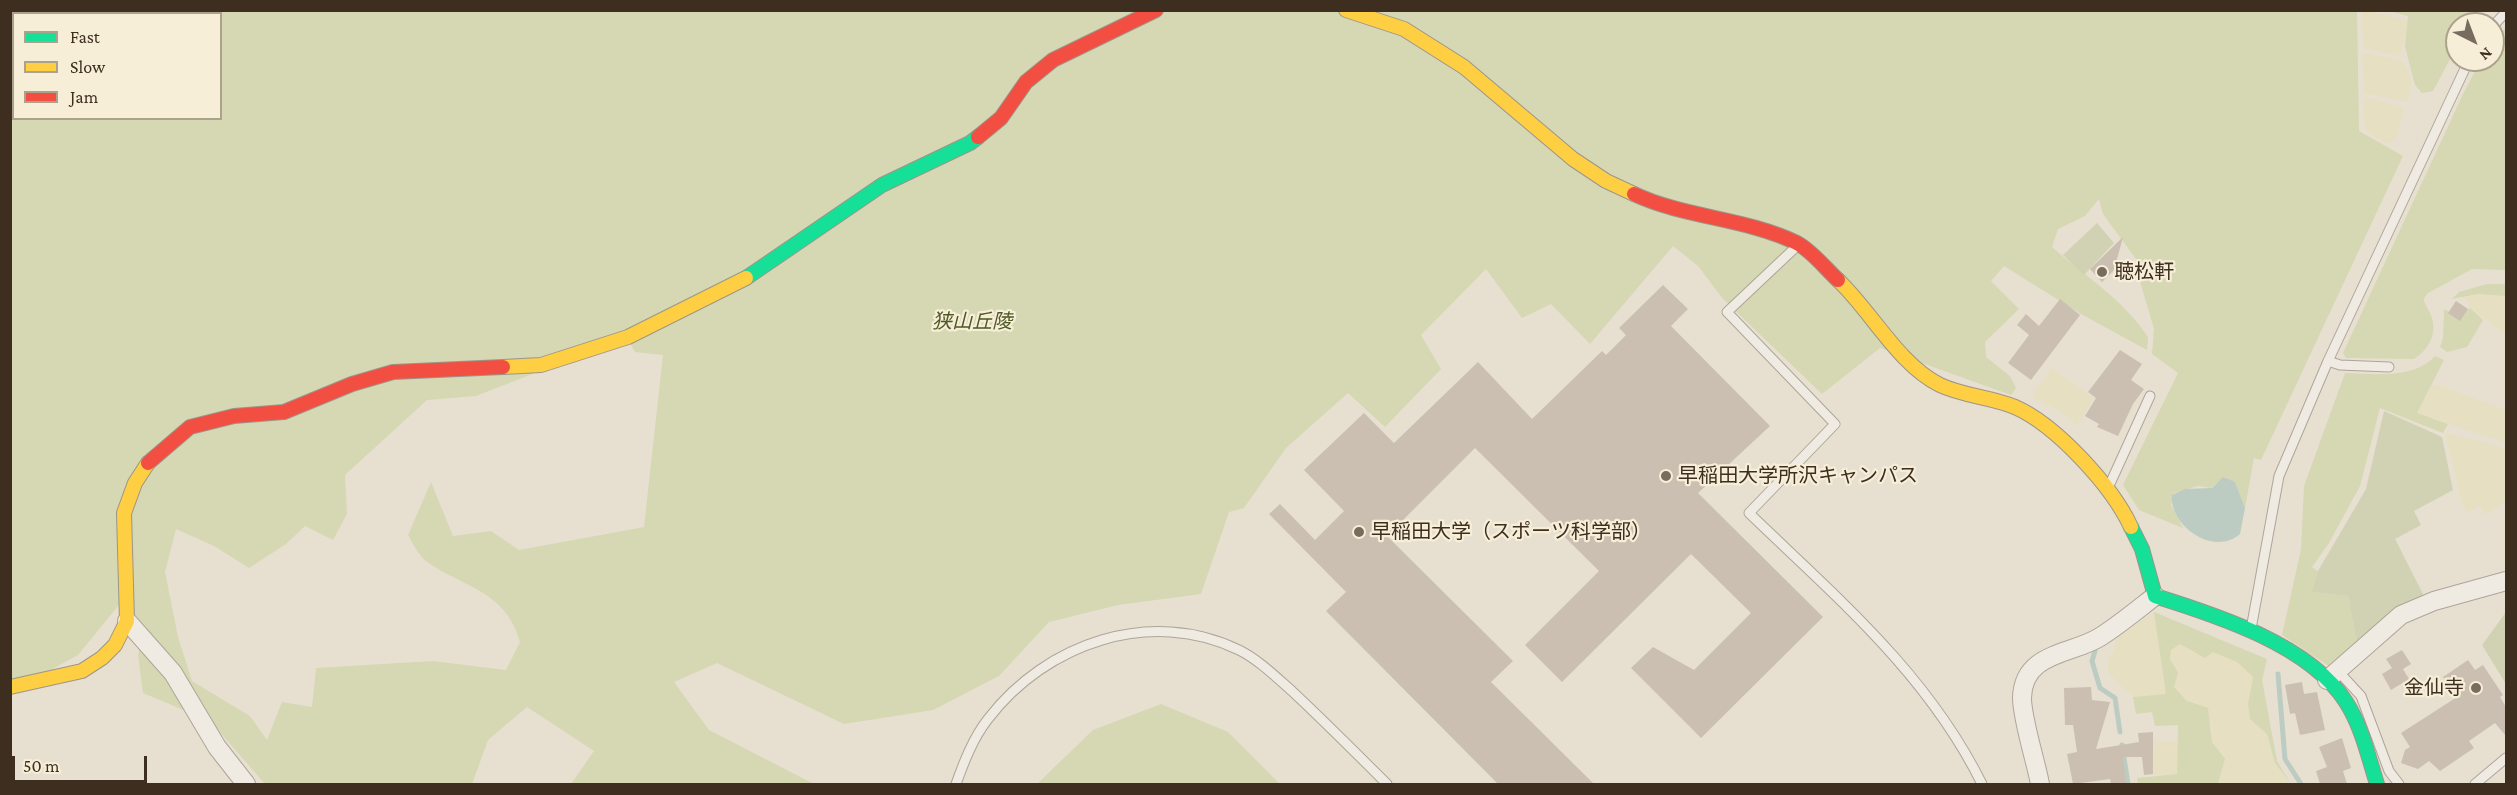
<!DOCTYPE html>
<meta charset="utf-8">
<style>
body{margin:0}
#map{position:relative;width:2517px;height:795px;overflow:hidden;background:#e7e0d1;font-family:"Crimson Pro",serif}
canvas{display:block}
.frame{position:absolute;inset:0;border:12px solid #3d2e20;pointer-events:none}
.legend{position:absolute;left:12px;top:12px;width:210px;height:108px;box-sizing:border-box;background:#f7eed8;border:2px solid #ada18e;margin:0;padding:8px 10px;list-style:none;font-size:18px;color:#3d2e20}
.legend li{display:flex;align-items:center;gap:12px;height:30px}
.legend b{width:30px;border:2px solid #ada18e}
.north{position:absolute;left:2445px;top:12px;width:60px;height:60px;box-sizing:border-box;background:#f7eed8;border:2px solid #ada18e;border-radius:50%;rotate:138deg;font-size:16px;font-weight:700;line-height:24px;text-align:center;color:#3d2e20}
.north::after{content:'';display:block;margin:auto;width:21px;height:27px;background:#786c5e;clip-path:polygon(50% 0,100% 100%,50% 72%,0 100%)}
.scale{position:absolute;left:12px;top:756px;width:135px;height:27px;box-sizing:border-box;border:3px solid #3d2e20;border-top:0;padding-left:8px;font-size:18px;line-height:21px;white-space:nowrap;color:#3d2e20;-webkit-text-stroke:4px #f7eed8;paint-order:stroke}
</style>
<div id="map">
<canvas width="2517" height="795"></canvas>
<div class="frame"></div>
<ul class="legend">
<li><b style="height:8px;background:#16e098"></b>Fast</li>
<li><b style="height:8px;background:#ffcf43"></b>Slow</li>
<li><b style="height:8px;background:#f24e42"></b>Jam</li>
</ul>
<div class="north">N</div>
<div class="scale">50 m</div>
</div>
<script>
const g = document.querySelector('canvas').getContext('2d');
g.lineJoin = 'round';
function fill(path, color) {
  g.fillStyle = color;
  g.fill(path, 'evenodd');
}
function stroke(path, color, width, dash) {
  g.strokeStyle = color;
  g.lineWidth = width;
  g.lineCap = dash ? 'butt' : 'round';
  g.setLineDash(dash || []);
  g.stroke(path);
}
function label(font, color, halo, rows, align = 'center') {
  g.font = font + ' "Crimson Pro","Noto Sans JP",serif';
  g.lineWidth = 4.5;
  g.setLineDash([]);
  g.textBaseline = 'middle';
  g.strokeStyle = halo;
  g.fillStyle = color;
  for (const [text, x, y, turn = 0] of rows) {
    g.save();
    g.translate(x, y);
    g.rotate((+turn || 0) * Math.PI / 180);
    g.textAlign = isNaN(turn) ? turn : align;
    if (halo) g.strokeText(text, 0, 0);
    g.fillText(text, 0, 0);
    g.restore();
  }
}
fill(new Path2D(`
 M 2362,11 L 2372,11 L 2409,22 L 2400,56 L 2363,48 Z
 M 2365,53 L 2403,61 L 2412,80 L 2407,102 L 2364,93 L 2362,55 Z
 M 2364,97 L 2404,107 L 2396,141 L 2386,143 L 2366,131 L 2363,108 Z
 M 2478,294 L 2506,296 L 2506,335 L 2470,308 L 2466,297 Z
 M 2052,368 L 2094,398 L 2077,426 L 2058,410 L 2034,398 L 2034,392 Z
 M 2431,385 L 2441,386 L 2506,410 L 2506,443 L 2417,413 Z
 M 2445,433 L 2506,448 L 2506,500 L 2493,511 L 2484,514 L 2480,506 L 2467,513 L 2460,496 Z
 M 2154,612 L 2167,694 L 2133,697 L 2112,677 L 2108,671 L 2108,660 L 2114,651 L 2116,638 Z
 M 2180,644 L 2205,658 L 2213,651 L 2237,662 L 2253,677 L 2248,704 L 2250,719 L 2267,734 L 2275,763 L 2289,784 L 2218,784 L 2225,759 L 2212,742 L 2212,725 L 2174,687 L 2170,659 L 2171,650 Z
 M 2153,741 L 2177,741 L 2177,774 L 2154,775 Z`), '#e6dfc2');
fill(new Path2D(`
 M 11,11 L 2357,11 L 2359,131 L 2403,156 L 2261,460 L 2254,458 L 2245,508 L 2235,482 L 2221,480 L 2211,488 L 2198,486 L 2174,493 L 2171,505 L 2183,528 L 2139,510 L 2123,485 L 2178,373 L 2152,354 L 2154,329 L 2138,275 L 2139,263 L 2103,214 L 2099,199 L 2085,216 L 2058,229 L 2052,247 C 2086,277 2123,299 2148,337 L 2147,350 L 2081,314 L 2004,266 L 1991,281 L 2019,309 L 1985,342 L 1986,357 L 2010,376 L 2016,388 L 2011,395 L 1880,348 L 1822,394 L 1723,299 L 1698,266 L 1673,246 L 1590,344 L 1551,304 L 1522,318 L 1486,269 L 1421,335 L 1441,369 L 1385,427 L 1348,393 L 1286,448 L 1244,508 L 1229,512 L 1201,594 L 1118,605 L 1049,622 L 999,676 L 933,710 L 844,724 L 717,663 L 674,682 L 709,730 L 814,784 L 571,784 L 594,751 L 527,707 L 488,740 L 472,784 L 265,784 L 210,721 L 143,693 L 138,655 L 145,627 L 123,600 L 78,655 L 11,692 ZM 14,14 L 220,14 L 220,118 L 14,118 ZM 627,337 L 635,352 L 663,355 L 644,527 L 519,550 L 491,531 L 453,536 L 431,482 L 408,535 C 413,544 419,556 427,562 C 465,588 506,591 520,642 L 506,670 L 433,661 L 316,668 L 312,707 L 282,702 L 267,740 L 250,716 L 192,681 L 178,637 L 165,572 L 176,529 L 214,546 L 249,568 L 286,544 L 305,526 L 333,540 L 347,514 L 345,475 L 427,400 L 476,396 Z
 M 2389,11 L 2480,11 L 2471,24 L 2457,24 L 2457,46 L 2433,91 L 2422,93 L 2415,85 L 2405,47 L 2408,16 Z
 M 2506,27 L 2506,270 L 2472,269 L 2428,293 L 2424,298 C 2424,304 2427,306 2429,311 C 2439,330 2431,348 2414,359 L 2346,358 L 2343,353 L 2463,94 L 2481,60 L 2493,60 L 2493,43 Z
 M 2487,284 L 2506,284 L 2506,296 L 2478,294 L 2452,299 L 2459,292 Z
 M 2470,308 L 2483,320 L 2467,347 L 2447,352 L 2440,347 L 2443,338 L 2444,309 L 2459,317 Z
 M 2435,356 L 2444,360 L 2417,413 L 2448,424 L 2443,433 L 2380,408 L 2360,486 L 2329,543 L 2312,567 L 2318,571 L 2313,592 L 2348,596 L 2357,643 L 2330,667 L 2282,635 L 2301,549 L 2304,486 L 2345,373 C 2375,374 2414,379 2435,356 Z
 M 2154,612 L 2267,659 L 2262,680 L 2277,761 L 2291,784 L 2275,763 L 2267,734 L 2250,719 L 2248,704 L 2253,677 L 2237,662 L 2213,652 L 2205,658 L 2180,644 L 2171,650 L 2170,659 L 2178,673 L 2174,687 L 2187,701 L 2208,708 L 2212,742 L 2225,759 L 2218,784 L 2138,784 L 2137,778 L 2177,774 L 2178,725 L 2155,726 L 2152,712 L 2136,714 L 2133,697 L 2166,694 Z
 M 1161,704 L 1228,732 L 1280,784 L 1037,784 L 1093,730 Z`), '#d6d7b3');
fill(new Path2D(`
 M 2097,223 L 2114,243 L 2084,275 L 2063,255 Z
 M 2384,411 L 2442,437 L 2453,490 L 2414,511 L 2421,525 L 2395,539 L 2424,596 L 2420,601 L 2387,615 L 2357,643 L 2348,596 L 2312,592 L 2318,571 L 2366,489 Z
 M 2506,612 L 2506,684 L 2482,645 Z`), '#d1d1b3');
fill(new Path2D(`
 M 2223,477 L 2235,482 L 2245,508 L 2240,534 C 2214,557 2169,526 2172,495 L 2185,489 L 2212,488 Z`), '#bcccc2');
stroke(new Path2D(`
 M 2095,651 L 2092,661 L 2100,688 L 2115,698 L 2120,732
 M 2278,674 L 2285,759 L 2301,784
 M 2122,745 L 2128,784`), '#bcccc2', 5);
fill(new Path2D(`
 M 2123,237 L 2114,270 L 2102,282 L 2090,269 Z
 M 1663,285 L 1688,309 L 1671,326 L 1770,426 L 1698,493 L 1823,617 L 1701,738 L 1631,668 L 1653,647 L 1694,670 L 1751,613 L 1691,554 L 1562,682 L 1525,645 L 1599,571 L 1475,448 L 1387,536 L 1513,661 L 1491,682 L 1594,784 L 1498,784 L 1326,611 L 1346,592 L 1269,514 L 1280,504 L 1315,540 L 1344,511 L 1304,470 L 1364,413 L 1394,443 L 1478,362 L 1532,419 L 1602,351 L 1606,355 L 1626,335 L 1619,328 Z
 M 2060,299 L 2080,315 L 2031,380 L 2008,363 L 2029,335 L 2017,325 L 2026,314 L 2039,326 Z
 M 2456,301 L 2468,309 L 2460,321 L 2448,313 Z
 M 2120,350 L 2142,364 L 2131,380 L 2144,389 L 2133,404 L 2118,436 L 2097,427 L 2099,424 L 2085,416 L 2096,398 L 2088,392 Z
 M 2402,650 L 2411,664 L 2403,669 L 2409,679 L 2391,690 L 2382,674 L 2392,668 L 2386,659 Z
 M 2468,660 L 2475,670 L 2483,665 L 2503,695 L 2500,697 L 2506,707 L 2506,736 L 2495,723 L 2469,741 L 2474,748 L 2440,771 L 2429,761 L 2418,769 L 2401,763 L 2405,750 L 2410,747 L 2401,733 L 2457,697 L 2443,677 Z
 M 2302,682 L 2304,694 L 2317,692 L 2325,730 L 2300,735 L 2295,713 L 2290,714 L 2285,685 Z
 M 2091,687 L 2092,700 L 2110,702 L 2096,749 L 2139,742 L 2138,733 L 2153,732 L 2153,774 L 2144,775 L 2142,757 L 2123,757 L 2126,784 L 2111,784 L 2110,779 L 2073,784 L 2067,754 L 2077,752 L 2073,725 L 2065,725 L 2064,688 Z
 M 2342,738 L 2351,768 L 2343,771 L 2347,784 L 2320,784 L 2316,771 L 2327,767 L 2319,747 Z`), '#cbbfb2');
const lane = new Path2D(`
 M 2493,26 L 2506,12
 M 1797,246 L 1727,312 L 1835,424 L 1749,513 C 1837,598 1927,673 1982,784
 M 2328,361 L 2340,365 L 2389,367
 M 2109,486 L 2150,396
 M 2251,629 L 2279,476 L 2328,361 L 2469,60
 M 2337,670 L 2361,696 L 2389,771 L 2399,784
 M 956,784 C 964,762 973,738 988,719 C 1046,643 1151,607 1239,650 C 1259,660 1276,677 1293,692 C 1325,722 1356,753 1387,784
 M 2475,784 L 2506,758`);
const street = new Path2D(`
 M 127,621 L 173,673 L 217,747 L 246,784
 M 2327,680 L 2401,615 L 2434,601 L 2506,581
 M 2040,784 C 2036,762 2022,719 2022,698 C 2023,652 2071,655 2100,637 C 2119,625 2137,610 2155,596`);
const fast = new Path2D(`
 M 746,278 L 882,185 L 970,143 L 978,137
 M 2131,527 L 2142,549 L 2155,596 C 2216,615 2310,645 2346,702 C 2362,727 2368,756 2377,784`);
const slow = new Path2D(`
 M 1346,10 L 1404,29 L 1464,67 L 1573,159 L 1606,181 L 1634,194
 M 1838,280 C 1871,311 1899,365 1940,385 C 1963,396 1991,397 2015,407 C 2056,425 2112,486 2131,527
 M 503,367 L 541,365 L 628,337 L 746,278
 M 10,687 L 82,671 L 102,658 L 115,645 L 127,621 L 124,513 L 135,483 L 148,463`);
const jam = new Path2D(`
 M 978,137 L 1001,118 L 1026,82 L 1053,60 L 1156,10
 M 1634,194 C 1685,218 1746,218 1797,243 C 1812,251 1826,269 1838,280
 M 148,463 L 190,427 L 234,416 L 284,412 L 352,384 L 393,372 L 503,367`);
stroke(lane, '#ada599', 11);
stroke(street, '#ada599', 20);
stroke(fast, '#9c958a', 16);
stroke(slow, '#9c958a', 16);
stroke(jam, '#9c958a', 16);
stroke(lane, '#efebe3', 9);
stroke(street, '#efebe3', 18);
stroke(fast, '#16e098', 14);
stroke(slow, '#ffcf43', 14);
stroke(jam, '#f24e42', 14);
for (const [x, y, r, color] of [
 [2102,272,6,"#786c5e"],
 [1666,476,6,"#786c5e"],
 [1359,532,6,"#786c5e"],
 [2476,688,6,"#786c5e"]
]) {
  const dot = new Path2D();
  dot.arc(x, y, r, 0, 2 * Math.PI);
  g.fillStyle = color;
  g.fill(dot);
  stroke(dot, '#f7eed8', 2);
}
label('20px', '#3d2e20', '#f7eed8', [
 ["聴松軒",2114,272],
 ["早稲田大学所沢キャンパス",1678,476],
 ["早稲田大学（スポーツ科学部）",1371,532],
 ["金仙寺",2464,688,"right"]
], 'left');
label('italic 20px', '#4d5a26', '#f7eed8', [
 ["狭山丘陵",972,322]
]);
</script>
